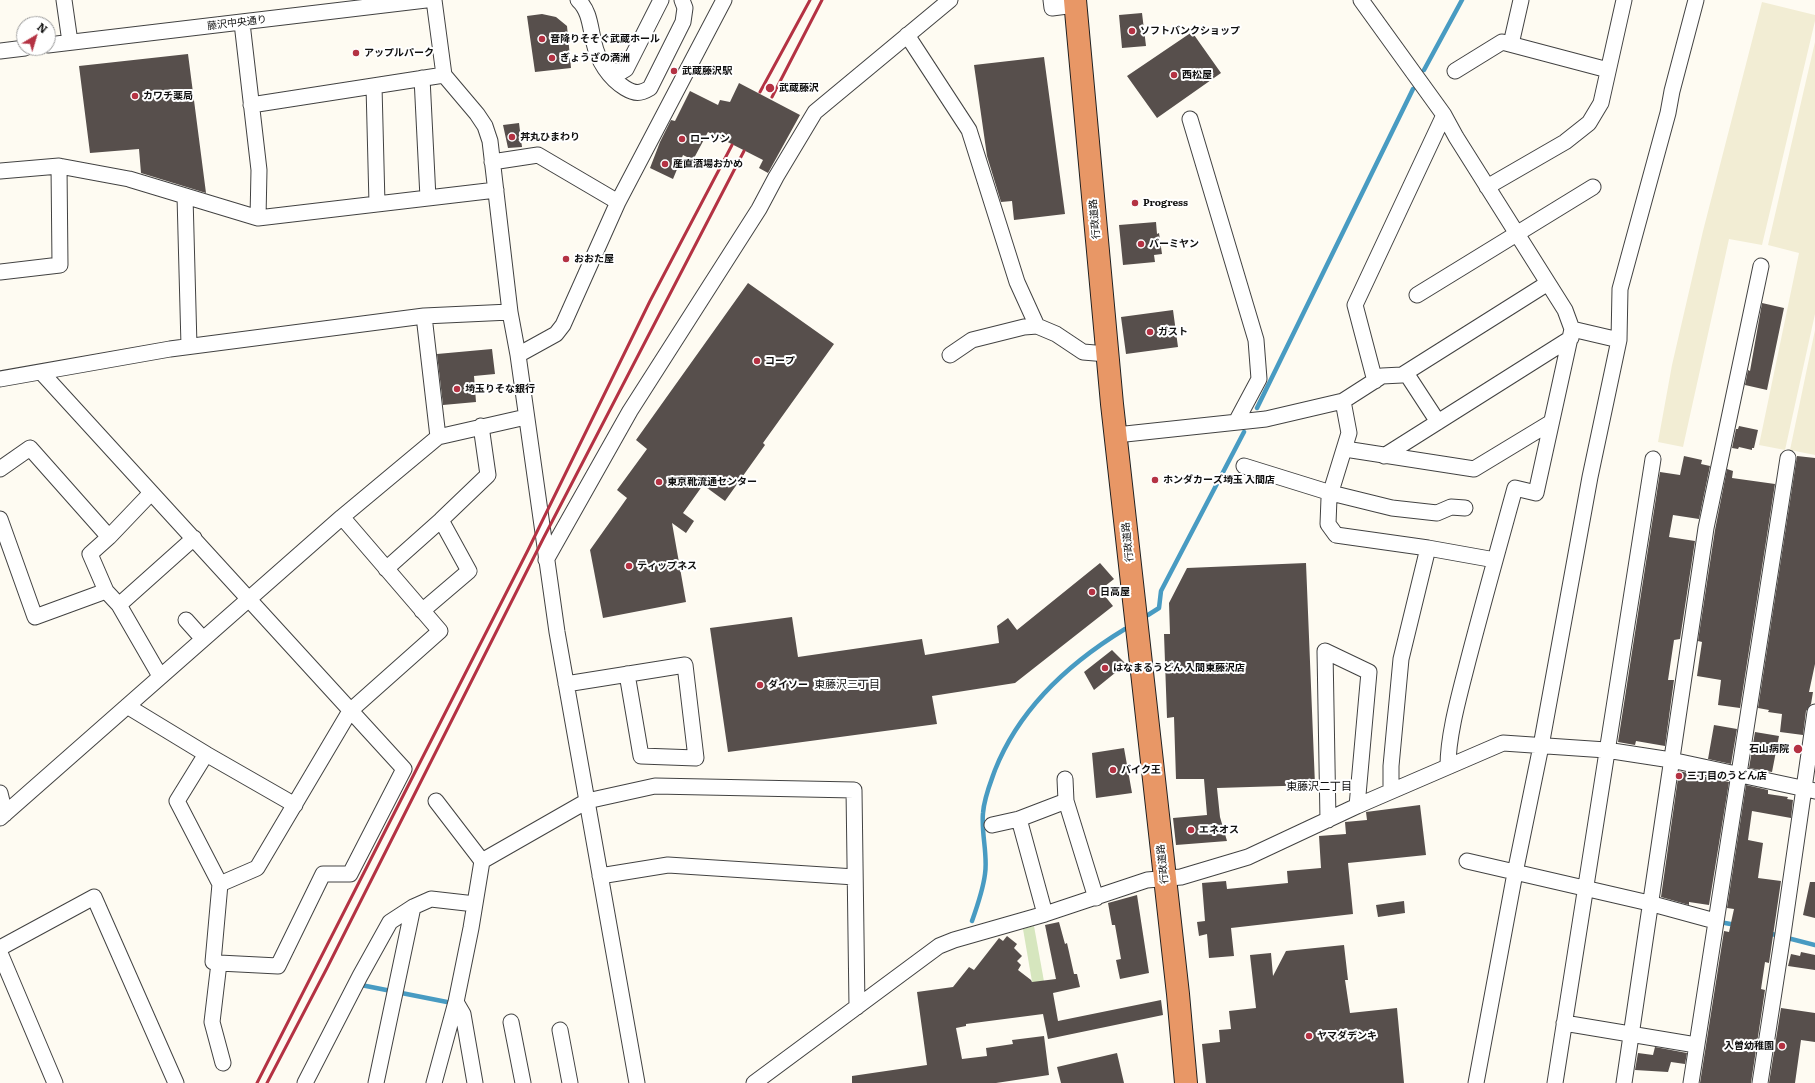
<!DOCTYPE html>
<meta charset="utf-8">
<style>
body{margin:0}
#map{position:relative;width:1815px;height:1083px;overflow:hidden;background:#fefbf2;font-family:Literata,serif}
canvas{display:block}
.north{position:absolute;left:16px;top:16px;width:40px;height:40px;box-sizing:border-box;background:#fff;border:1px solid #9f9f9f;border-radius:50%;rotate:38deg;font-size:11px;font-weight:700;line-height:16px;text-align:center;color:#0f0f0f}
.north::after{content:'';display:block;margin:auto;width:14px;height:18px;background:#b43243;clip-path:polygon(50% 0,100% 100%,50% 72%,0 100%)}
</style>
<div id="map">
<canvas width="1815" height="1083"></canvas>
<div class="north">N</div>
</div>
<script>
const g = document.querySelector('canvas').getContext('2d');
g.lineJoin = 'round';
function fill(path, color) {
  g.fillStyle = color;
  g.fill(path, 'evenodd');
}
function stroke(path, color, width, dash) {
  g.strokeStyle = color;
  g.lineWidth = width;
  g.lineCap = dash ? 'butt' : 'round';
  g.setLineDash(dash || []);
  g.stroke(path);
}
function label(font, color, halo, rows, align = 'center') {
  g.font = font + ' Literata,"Noto Sans JP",serif';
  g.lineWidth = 4;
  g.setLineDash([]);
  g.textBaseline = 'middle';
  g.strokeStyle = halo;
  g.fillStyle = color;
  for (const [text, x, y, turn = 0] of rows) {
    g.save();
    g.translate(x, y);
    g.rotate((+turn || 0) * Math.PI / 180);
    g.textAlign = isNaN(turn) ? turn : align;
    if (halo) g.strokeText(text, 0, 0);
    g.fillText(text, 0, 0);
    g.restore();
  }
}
fill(new Path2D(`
 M 1762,2 L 1815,15 L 1815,21 L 1762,245 L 1729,239 L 1683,447 L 1658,442 L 1672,365 L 1703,231 Z
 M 1815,42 L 1815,314 L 1785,450 L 1759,445 L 1799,253 L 1768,245 Z
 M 1815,330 L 1815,455 L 1790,450 Z`), '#f2edd4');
fill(new Path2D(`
 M 1034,926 L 1047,998 L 1035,999 L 1023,929 Z`), '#d6e6be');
stroke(new Path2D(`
 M 1424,70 L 1462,0
 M 1257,408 L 1413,89
 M 1148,615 L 1159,608 L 1161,591 L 1244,432
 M 972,921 C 977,907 983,890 985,874 C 988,855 981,833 983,813 C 984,798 990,784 995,770 C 1020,707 1069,663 1125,629
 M 1725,923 L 1736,925
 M 1768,933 L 1815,945
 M 361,985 L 447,1002`), '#489bc2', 4.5);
fill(new Path2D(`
 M 1142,13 L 1146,46 L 1122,48 L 1119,15 Z
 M 542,14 L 556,17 L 567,26 L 571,68 L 535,72 L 527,16 Z
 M 1192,32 L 1221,73 L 1157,118 L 1127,76 Z
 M 188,54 L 206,193 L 141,173 L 139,149 L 90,153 L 79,66 Z
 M 1044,57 L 1065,214 L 1014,220 L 1012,201 L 1001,202 L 987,156 L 974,65 Z
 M 739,83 L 800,115 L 768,173 L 759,168 L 763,160 L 708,132 L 693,160 L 683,155 L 673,179 L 650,168 L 660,142 L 671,120 L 675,121 L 690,91 L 718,105 L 720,100 L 730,102 Z
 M 519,123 L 522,147 L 508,148 L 503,125 Z
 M 1156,222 L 1157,234 L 1159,233 L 1162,254 L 1154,255 L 1155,262 L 1123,265 L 1119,225 Z
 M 748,283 L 834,344 L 763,443 L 765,445 L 725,501 L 703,485 L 683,513 L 694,521 L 686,533 L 672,523 L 686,602 L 603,618 L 590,550 L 627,498 L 617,490 L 647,449 L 636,440 Z
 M 1762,303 L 1784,308 L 1767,390 L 1745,385 L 1748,370 L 1750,371 Z
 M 1173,310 L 1178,347 L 1126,354 L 1121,317 Z
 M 492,349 L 495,374 L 474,376 L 476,402 L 443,405 L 437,354 Z
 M 1739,426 L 1758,430 L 1754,448 L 1752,448 L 1752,450 L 1739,447 L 1738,449 L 1732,448 L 1736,429 L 1738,429 Z
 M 1684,456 L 1702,460 L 1701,464 L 1710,466 L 1699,519 L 1673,515 L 1669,537 L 1695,541 L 1680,639 L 1674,640 L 1668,680 L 1674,680 L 1665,746 L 1636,741 L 1635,745 L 1618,742 L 1660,472 L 1680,475 Z
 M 1797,456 L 1815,458 L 1815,664 L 1809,692 L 1813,692 L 1811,704 L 1806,711 L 1803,735 L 1780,732 L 1782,714 L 1768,712 L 1769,710 L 1758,708 Z
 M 1727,469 L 1733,471 L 1732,478 L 1775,484 L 1740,708 L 1718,705 L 1721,680 L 1697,676 L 1702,642 L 1698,641 L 1715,530 Z
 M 1100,563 L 1114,579 L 1100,590 L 1113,606 L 1015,683 L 932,696 L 937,724 L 728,752 L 710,628 L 792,617 L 798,657 L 922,639 L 925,655 L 999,643 L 997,626 L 1008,618 L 1017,630 Z
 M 1306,563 L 1315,785 L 1217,788 L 1220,817 L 1227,841 L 1176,845 L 1173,818 L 1207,815 L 1204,779 L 1176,779 L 1174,717 L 1167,718 L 1164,634 L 1170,634 L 1169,603 L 1187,568 Z
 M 1112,650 L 1126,664 L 1094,690 L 1084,672 Z
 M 1714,725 L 1737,729 L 1731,764 L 1708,759 Z
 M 1755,732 L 1779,736 L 1772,772 L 1749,768 Z
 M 1124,748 L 1132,793 L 1096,798 L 1092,753 Z
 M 1679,771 L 1729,782 L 1709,905 L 1689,902 L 1689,905 L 1661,897 Z
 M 1746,785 L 1768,790 L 1768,794 L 1788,797 L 1787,799 L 1793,800 L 1791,818 L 1752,811 L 1748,840 L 1763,843 L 1758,878 L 1781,881 L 1769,963 L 1765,962 L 1761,989 L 1765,990 L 1751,1083 L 1700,1083 L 1724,931 L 1729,932 L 1734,909 L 1727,908 Z
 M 1420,805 L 1426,855 L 1348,863 L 1353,914 L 1231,928 L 1234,956 L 1209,958 L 1207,934 L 1199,936 L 1197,922 L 1205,921 L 1202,883 L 1226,881 L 1227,889 L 1288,883 L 1287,871 L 1321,868 L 1319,836 L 1346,834 L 1345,822 L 1367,820 L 1366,812 Z
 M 1810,882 L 1815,882 L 1815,918 L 1803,915 Z
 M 1137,895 L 1149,973 L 1120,979 L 1116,960 L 1121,959 L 1115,925 L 1112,925 L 1108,903 Z
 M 1404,901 L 1405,913 L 1378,917 L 1376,905 Z
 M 1059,922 L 1065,944 L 1067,943 L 1074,974 L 1077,974 L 1080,987 L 1053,993 L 1058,1021 L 1161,1000 L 1163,1015 L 1048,1039 L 1043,1014 L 966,1024 L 966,1026 L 956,1028 L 962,1059 L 987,1056 L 986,1048 L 1013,1044 L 1012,1040 L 1044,1036 L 1049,1075 L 996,1083 L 852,1083 L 852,1076 L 927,1065 L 917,992 L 953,987 L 969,967 L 974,970 L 999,938 L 1003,941 L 1007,936 L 1017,944 L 1014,948 L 1022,956 L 1017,961 L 1021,965 L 1018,970 L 1031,980 L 1032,982 L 1056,979 L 1045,925 Z
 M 1344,945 L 1348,980 L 1345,980 L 1350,1013 L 1397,1008 L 1404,1083 L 1206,1083 L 1202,1044 L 1220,1042 L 1219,1030 L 1231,1029 L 1229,1011 L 1256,1008 L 1250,955 L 1271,953 L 1273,976 L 1286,951 Z
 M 1801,952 L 1815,955 L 1815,970 L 1788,966 L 1791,954 L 1800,956 Z
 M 1781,1008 L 1815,1013 L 1815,1042 L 1801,1040 L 1795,1083 L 1769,1083 Z
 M 1655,1047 L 1687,1053 L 1685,1064 L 1671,1062 L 1668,1072 L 1635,1070 L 1638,1053 L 1653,1055 Z
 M 1117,1053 L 1124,1083 L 1061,1083 L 1057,1067 Z`), '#574f4c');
const minor = new Path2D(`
 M 64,0 L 70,42
 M 434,0 L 444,75 L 477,114 L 485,126 L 490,141 L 510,312 L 518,355 L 557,632 L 637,1083
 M 578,0 C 590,11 590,27 594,43 C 598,61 609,78 625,88 C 635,94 640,94 650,88 L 683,22 L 685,8 L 682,0
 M 1051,0 L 1052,8 L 1075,5
 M 1361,0 L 1444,115 L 1456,137 L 1565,310 L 1572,329 L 1619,340
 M 242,23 L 259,170 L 258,218
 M 907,35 L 969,130 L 1017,282 L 1037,326
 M 1511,44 L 1521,0
 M 48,45 L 426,0
 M 0,51 L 25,48
 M 606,69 L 621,72 L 626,69 L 661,0
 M 1455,71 L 1502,42 L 1608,70
 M 422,78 L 428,198
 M 374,86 L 377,204
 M 251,105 L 444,75
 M 1190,119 L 1256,340 L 1259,379 L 1236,422
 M 492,162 L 538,155 L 618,202 L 563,325 L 556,334 L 518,355
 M 0,171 L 59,166 L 129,179 L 258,218 L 496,190
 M 1487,187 L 1565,142 L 1589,123 L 1601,103 L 1624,0
 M 185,196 L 189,346
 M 618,202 L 724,0
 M 0,272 L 60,265 L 59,166
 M 1417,295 L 1593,187
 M 950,355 L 972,340 L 1024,327 L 1037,326 L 1056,334 L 1083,352 L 1107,354
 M 42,373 L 404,769 L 350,874 L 323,874 L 278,966 L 219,963 L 213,962 L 220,884 L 257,868 L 350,711 L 440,631 L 342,517
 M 1406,373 L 1438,422
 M 0,379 L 170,349 L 424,316
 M 1375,381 L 1355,305 L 1444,115
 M 1343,401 L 1349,433 L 1329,498 L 1328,524 L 1336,535 L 1428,548 L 1495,560
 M 1116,435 L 1266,419 L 1343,401 L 1382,376 L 1402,375 L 1548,283
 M 438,437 L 424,316 L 510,312
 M 1345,449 L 1474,469 L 1550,423
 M 1384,456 L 1571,338
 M 1244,466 L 1331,493 L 1392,508 L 1437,513 L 1451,507 L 1465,508
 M 0,469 L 30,448 L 109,537 L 90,554 L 106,591 L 119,605 L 160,676
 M 0,519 L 35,617 L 106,591
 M 109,537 L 151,493
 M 546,560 L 630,411 L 759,209 L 776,177 L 815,112 L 950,0
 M 386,569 L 441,520 L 488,475 L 481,426
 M 119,605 L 194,538
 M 422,611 L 469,571 L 441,520
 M 186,620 L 203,639
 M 566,684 L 685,665 L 696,758 L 641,756 L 627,674
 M 127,706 L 206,754 L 295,805
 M 206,754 L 177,801 L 220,884
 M 1448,766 C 1448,734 1460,693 1468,661 C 1483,603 1499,546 1515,488 L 1536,493 L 1572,329
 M 1065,779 L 1066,801 L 1096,898
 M 1391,791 L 1391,766 L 1401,659 L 1428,548
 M 0,793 L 5,814
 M 0,818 L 342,517 L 438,437 L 526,417
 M 1019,819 L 1045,914
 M 1328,820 L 1325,651 L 1369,672 L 1357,806
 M 992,825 L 1019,819 L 1066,801
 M 482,861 L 587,801 L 655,786 L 854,790 L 857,1007
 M 1467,861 L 1649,903 L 1715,921
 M 600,876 L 668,865 L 855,877
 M 0,948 L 94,897 L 176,1083
 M 0,953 L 55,1083
 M 219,963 L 212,1022 L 223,1063
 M 456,1002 L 463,1014 L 475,1083
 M 511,1022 L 523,1083
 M 1564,1023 L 1696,1045
 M 560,1030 L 570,1083
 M 305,1083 L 360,976 L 390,922 L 413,907 L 431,899 L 475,904
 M 376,1083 L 413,907
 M 434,1083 L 456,1002 L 471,928 L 482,861 L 436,801
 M 754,1083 L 939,946 L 954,940 L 1045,914 L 1147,880 L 1181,877 L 1248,857 L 1357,806 L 1503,743 L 1606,750 L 1671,760 L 1815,791
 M 1476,1083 L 1515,873 L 1541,746 L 1590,477 L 1619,340 L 1620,289 L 1668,113 L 1672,91 L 1696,0
 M 1555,1083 L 1653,459
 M 1624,1083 L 1706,528 L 1761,266
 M 1691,1083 L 1788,458
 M 1760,1083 L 1783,934 L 1815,712`);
const highway = new Path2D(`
 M 1075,0 L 1112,404 L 1178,994 L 1186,1083`);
stroke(minor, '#424242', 17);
stroke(highway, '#202020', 24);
stroke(minor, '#fff', 15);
stroke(highway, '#e89766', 22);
stroke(new Path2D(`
 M 760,92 L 810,0
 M 772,97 L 822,0
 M 257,1083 L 528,550 L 650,301 L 732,145
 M 267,1083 L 327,968 L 543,539 L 744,151`), '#b43243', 3);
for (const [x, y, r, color] of [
 [1132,31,4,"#b43243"],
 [542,39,4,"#b43243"],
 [356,53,4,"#b43243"],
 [552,58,4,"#b43243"],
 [674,71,4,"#b43243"],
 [1174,75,4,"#b43243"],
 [770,88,5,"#b43243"],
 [135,96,4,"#b43243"],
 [512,137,4,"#b43243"],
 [682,139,4,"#b43243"],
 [665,164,4,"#b43243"],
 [1135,203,4,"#b43243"],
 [1141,244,4,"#b43243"],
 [566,259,4,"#b43243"],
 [1150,332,4,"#b43243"],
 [757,361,4,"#b43243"],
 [457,389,4,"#b43243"],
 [1155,480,4,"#b43243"],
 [659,482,4,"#b43243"],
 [629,566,4,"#b43243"],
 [1092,592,4,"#b43243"],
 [1105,668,4,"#b43243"],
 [760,685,4,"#b43243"],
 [1798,749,5,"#b43243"],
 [1113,770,4,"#b43243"],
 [1679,776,4,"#b43243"],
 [1191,830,4,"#b43243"],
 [1309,1036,4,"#b43243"],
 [1782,1046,4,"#b43243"]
]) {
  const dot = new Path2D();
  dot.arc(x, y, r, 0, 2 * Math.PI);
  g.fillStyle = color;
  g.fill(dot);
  stroke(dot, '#fff', 1.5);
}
label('10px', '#0f0f0f', '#fff', [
 ["藤沢中央通り",237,23,-7],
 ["行政道路",1095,219,-95],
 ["行政道路",1128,542,-96],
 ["行政道路",1163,864,-96]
]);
label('bold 10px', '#0f0f0f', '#fff', [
 ["ソフトバンクショップ",1140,31],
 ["音降りそそぐ武蔵ホール",550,39],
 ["アップルパーク",364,53],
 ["ぎょうざの満洲",560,58],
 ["武蔵藤沢駅",682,71],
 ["西松屋",1182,75],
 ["武蔵藤沢",779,88],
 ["カワチ薬局",143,96],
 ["丼丸ひまわり",520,137],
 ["ローソン",690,139],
 ["産直酒場おかめ",673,164],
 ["Progress",1143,203],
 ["バーミヤン",1149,244],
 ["おおた屋",574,259],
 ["ガスト",1158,332],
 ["コープ",765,361],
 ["埼玉りそな銀行",465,389],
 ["ホンダカーズ埼玉 入間店",1163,480],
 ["東京靴流通センター",667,482],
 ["ティップネス",637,566],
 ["日高屋",1100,592],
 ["はなまるうどん 入間東藤沢店",1113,668],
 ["ダイソー",768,685],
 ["石山病院",1789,749,"right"],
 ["バイク王",1121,770],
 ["三丁目のうどん店",1687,776],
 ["エネオス",1199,830],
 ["ヤマダデンキ",1317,1036],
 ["入曽幼稚園",1774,1046,"right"]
], 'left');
label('11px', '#0f0f0f', '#fff', [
 ["東藤沢三丁目",847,685],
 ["東藤沢二丁目",1319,787]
]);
</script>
